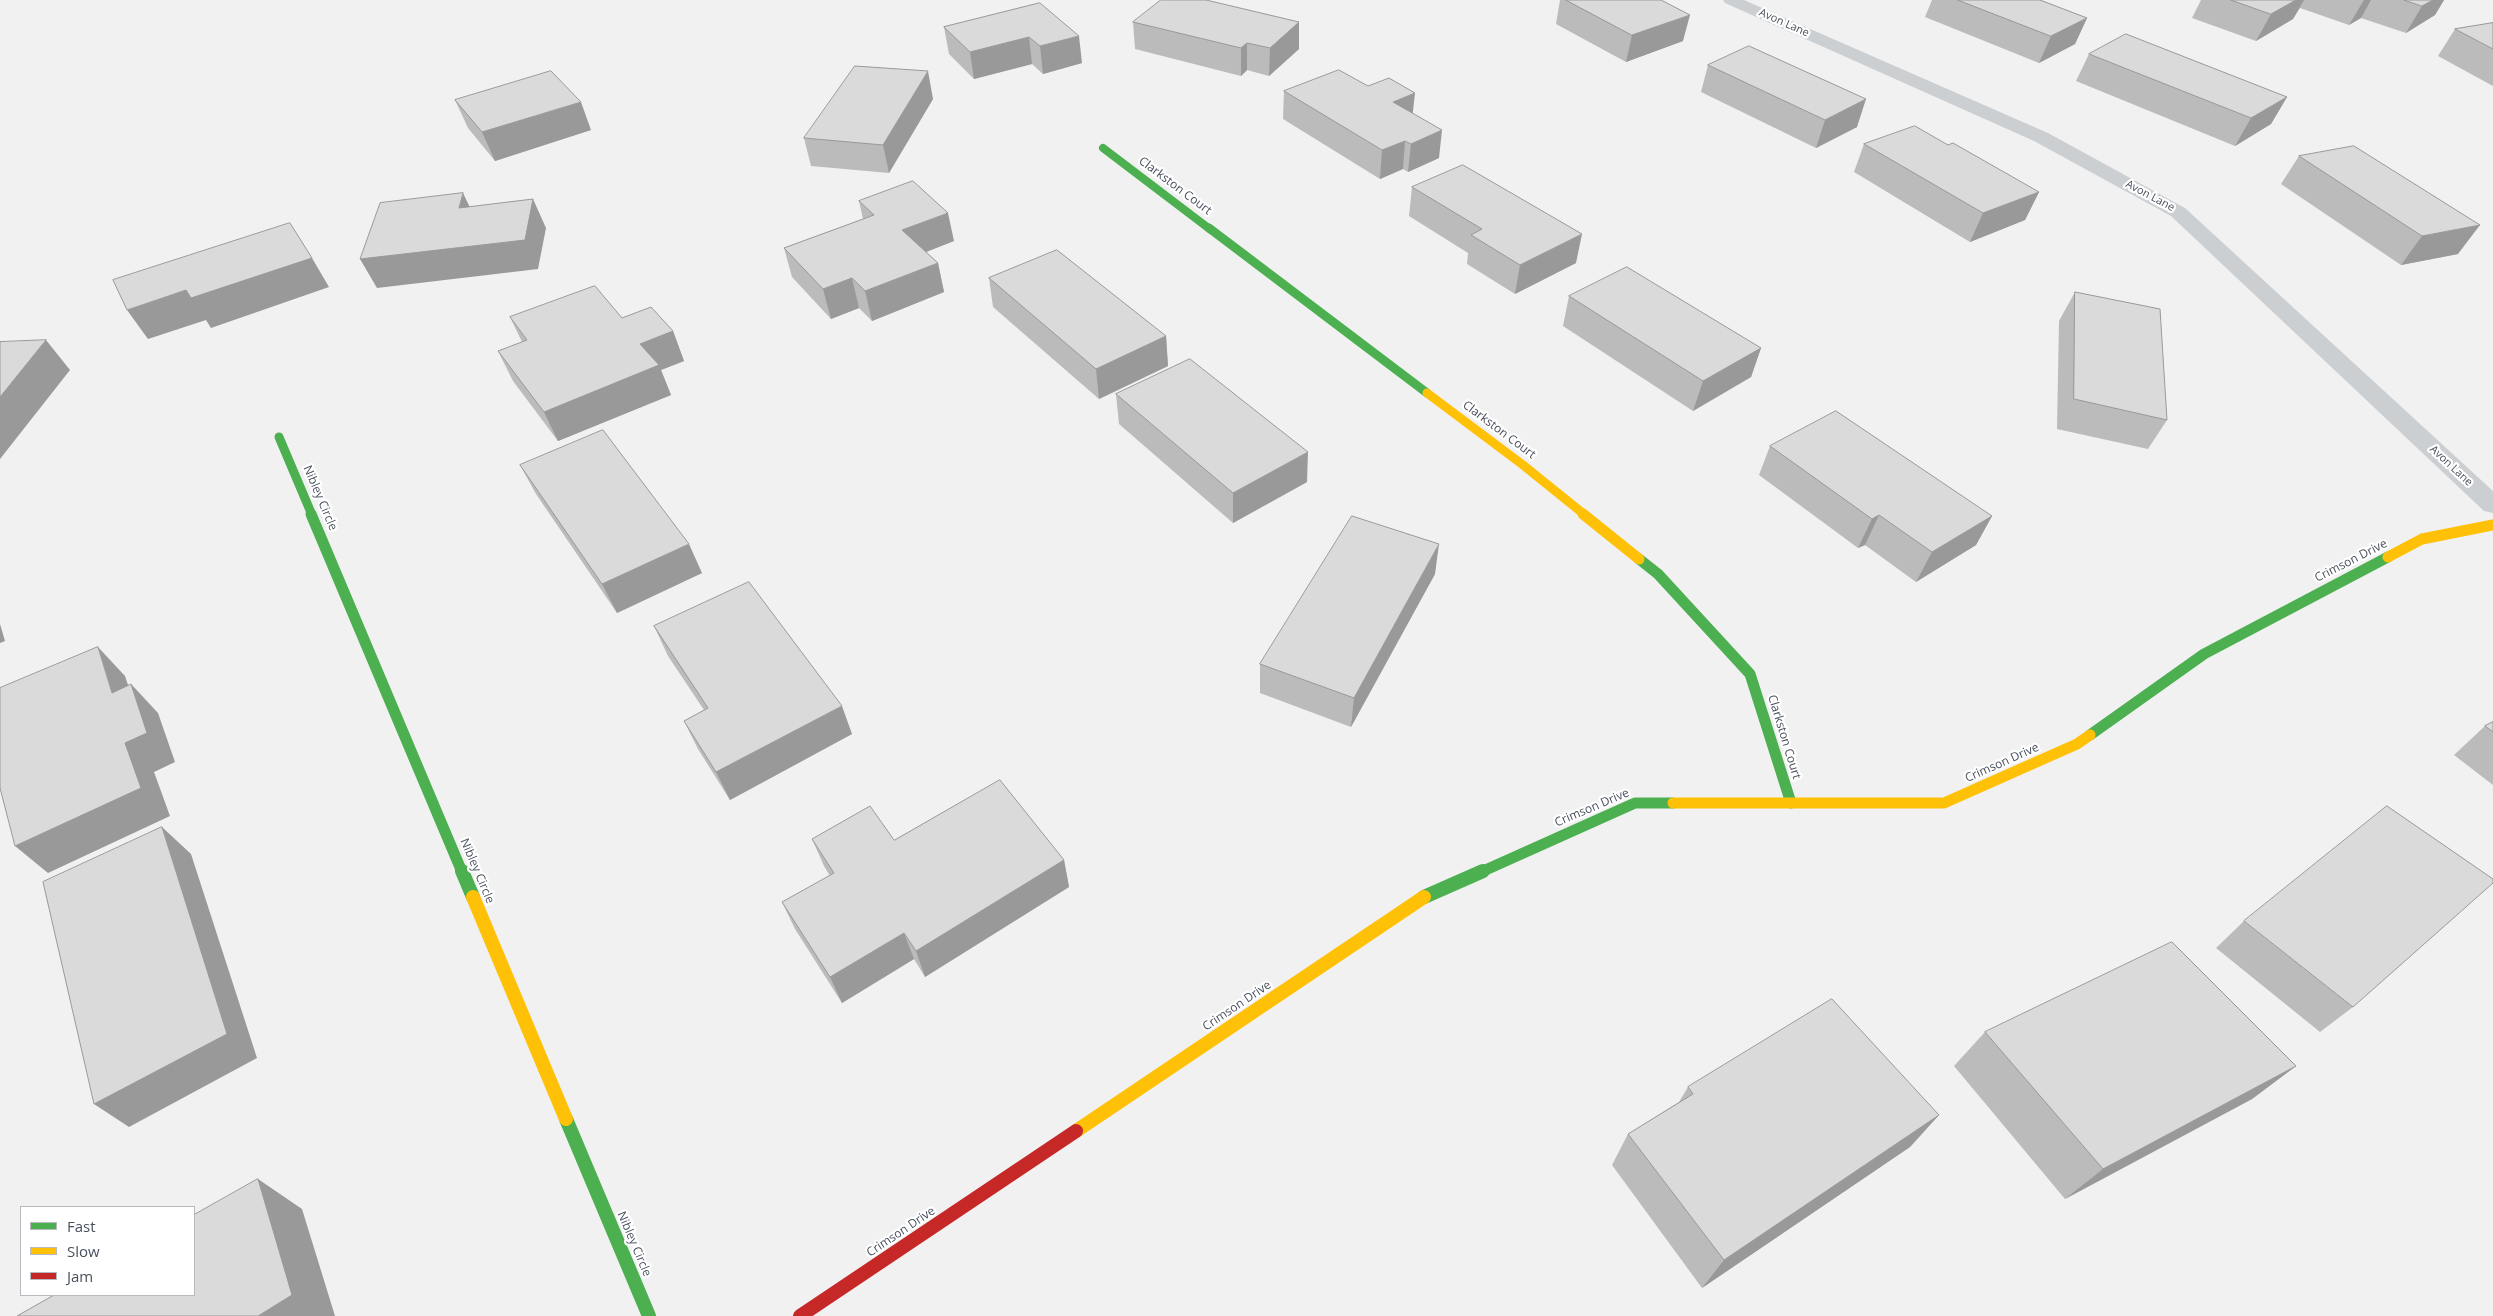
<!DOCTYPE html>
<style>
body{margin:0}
#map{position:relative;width:2493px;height:1316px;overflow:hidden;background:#f1f1f1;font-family:"Open Sans",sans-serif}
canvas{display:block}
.legend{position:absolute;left:20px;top:1206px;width:175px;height:90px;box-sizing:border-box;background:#fff;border:1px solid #b6b9be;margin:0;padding:6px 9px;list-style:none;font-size:15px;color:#49505d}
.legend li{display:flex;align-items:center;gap:10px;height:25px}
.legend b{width:25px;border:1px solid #b6b9be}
</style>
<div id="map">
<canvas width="2493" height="1316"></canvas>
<ul class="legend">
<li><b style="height:6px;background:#4caf50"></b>Fast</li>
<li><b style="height:6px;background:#ffc107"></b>Slow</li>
<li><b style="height:6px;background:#c62828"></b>Jam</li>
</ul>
</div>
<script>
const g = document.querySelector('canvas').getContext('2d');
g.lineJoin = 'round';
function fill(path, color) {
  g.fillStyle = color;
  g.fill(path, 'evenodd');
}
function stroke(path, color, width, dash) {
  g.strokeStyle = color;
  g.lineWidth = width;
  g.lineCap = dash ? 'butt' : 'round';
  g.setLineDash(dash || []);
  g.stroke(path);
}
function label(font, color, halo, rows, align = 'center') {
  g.font = font + ' "Open Sans",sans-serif';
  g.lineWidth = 4.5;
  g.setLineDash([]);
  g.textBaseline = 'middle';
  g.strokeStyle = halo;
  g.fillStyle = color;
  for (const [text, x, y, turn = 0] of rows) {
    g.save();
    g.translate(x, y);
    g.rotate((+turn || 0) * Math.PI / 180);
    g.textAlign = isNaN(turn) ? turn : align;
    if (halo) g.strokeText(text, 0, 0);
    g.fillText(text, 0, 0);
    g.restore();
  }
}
fill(new Path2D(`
 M 1723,0 L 1744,0 L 2048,133 L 2185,208 L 2493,491 L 2493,513 L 2484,511 L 2171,216 L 2034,141 L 1725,3 Z`), '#cccfd2');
stroke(new Path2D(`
 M 1103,148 L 1211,230`), '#4caf50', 8);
stroke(new Path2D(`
 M 1209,228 L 1427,393
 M 279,437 L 312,515`), '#4caf50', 9);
stroke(new Path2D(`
 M 311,514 L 462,872
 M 1639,559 L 1658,574 L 1750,674 L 1791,803
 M 2090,735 L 2204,654 L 2388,557
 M 1481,872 L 1635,803 L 1673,803`), '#4caf50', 11);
stroke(new Path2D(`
 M 462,871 L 473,897
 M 1424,897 L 1483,871
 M 566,1119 L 649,1316`), '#4caf50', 14);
stroke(new Path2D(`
 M 1427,393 L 1523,465 L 1585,515`), '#ffc107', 9);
stroke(new Path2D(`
 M 1583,514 L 1639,559
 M 2388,557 L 2422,539 L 2493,525
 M 1673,803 L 1944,803 L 2077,744 L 2090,735`), '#ffc107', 11);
stroke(new Path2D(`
 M 473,897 L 566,1119
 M 1076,1131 L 1424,897`), '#ffc107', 14);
stroke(new Path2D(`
 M 800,1316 L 1076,1131`), '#c62828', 14);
fill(new Path2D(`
 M 1560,0 L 1661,0 L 1683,41 L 1626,62 L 1556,24 Z
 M 1932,0 L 2040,0 L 2087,18 L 2075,44 L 2039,63 L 1925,17 Z
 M 2201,0 L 2444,0 L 2435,15 L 2406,33 L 2361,18 L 2349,25 L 2300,8 L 2293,19 L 2256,41 L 2192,18 Z
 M 1040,3 L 1082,63 L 1043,74 L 1032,64 L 974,79 L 949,54 L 944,27 Z
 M 1133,22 L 1299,49 L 1269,76 L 1247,70 L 1241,76 L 1135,49 Z
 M 2493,23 L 2493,86 L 2438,56 L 2455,29 Z
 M 2089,54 L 2287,97 L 2271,124 L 2235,146 L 2076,81 Z
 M 1708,65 L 1857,127 L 1816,148 L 1701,92 Z
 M 1284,91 L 1413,113 L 1439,158 L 1408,172 L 1403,169 L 1380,179 L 1283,119 Z
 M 933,99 L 889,173 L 811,166 L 804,138 Z
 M 455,100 L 591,130 L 495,161 L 468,128 Z
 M 1864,144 L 1948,145 L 2039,192 L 2025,220 L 1970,242 L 1854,172 Z
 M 2299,156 L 2458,254 L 2401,265 L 2281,184 Z
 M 1412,187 L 1576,263 L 1515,294 L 1467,264 L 1468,253 L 1409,216 Z
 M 859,201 L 954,241 L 926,252 L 938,263 L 944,292 L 872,321 L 859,308 L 831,319 L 792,277 L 784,248 L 863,219 Z
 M 989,278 L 1166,336 L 1168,366 L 1099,399 L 993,307 Z
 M 2075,292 L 2167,420 L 2148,449 L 2057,429 L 2059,321 Z
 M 1569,296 L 1761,348 L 1751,377 L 1693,411 L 1563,326 Z
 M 510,317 L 622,318 L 673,331 L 684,361 L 661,370 L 671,395 L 558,441 L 513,381 L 498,351 L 522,342 Z
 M 1116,394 L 1307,482 L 1233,523 L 1119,424 Z
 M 1770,446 L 1992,516 L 1976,545 L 1916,582 L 1865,545 L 1858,548 L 1759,475 Z
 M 520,465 L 702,573 L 617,613 L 536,494 Z
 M 1435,574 L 1351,727 L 1260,693 L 1260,664 Z
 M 654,626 L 852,734 L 730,800 L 698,749 L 684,721 L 704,710 L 668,656 Z
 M 2493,722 L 2493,785 L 2454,755 L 2485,726 Z
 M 812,839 L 894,840 L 1064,860 L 1069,887 L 925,977 L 914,959 L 842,1003 L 795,929 L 782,902 L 830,876 L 824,866 Z
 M 2244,921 L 2353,1007 L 2320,1032 L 2216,948 Z
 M 1985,1032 L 2296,1066 L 2252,1099 L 2065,1199 L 1954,1066 Z
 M 1688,1087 L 1939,1115 L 1910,1147 L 1702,1288 L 1612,1165 L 1628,1134 L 1679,1102 Z`), '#bbbbbc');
fill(new Path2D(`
 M 2296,0 L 2304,0 L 2293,19 L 2256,41 L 2271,14 Z
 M 2364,0 L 2371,0 L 2361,18 L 2349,25 Z
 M 2433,0 L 2444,0 L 2435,15 L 2406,33 L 2422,6 Z
 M 1690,15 L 1683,41 L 1626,62 L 1632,35 Z
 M 2087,18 L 2075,44 L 2039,63 L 2051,36 Z
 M 1299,22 L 1299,49 L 1269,76 L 1270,48 Z
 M 1079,36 L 1082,63 L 1043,74 L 1040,46 Z
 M 1029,37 L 1032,64 L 974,79 L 970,52 Z
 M 1247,43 L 1247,70 L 1241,76 L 1241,48 Z
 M 928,71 L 933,99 L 889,173 L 883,145 Z
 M 1415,93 L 1412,120 L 1393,102 Z
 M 2287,97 L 2271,124 L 2235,146 L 2251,118 Z
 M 1866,99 L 1857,127 L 1816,148 L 1825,120 Z
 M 581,102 L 591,130 L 495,161 L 482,132 Z
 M 1442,130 L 1439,158 L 1408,172 L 1411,144 Z
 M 1405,141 L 1403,169 L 1380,179 L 1382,150 Z
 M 2039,192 L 2025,220 L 1970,242 L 1983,213 Z
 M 463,193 L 477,222 L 459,208 Z
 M 533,199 L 546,228 L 538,269 L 377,288 L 360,259 Z
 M 948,213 L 954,241 L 908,259 L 902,230 Z
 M 2480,225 L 2458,254 L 2401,265 L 2422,236 Z
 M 1582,234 L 1576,263 L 1515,294 L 1520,265 Z
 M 312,258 L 329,287 L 211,328 L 206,320 L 148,339 L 127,310 L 186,290 Z
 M 938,263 L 944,292 L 872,321 L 865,291 Z
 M 852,278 L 859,308 L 831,319 L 823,289 Z
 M 673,331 L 684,361 L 661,370 L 671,395 L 558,441 L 544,412 L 640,344 Z
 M 1166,336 L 1168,366 L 1099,399 L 1096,369 Z
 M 46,340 L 70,370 L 0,459 L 0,397 Z
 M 1761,348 L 1751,377 L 1693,411 L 1703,381 Z
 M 1308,452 L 1307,482 L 1233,523 L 1233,493 Z
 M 1879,515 L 1865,545 L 1858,548 L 1872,519 Z
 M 1992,516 L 1976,545 L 1916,582 L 1932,552 Z
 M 689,544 L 702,573 L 617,613 L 602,584 Z
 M 1439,544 L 1435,574 L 1351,727 L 1354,698 Z
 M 0,624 L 5,641 L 0,643 Z
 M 98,647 L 125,676 L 140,721 L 112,693 Z
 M 131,684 L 158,713 L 175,762 L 154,772 L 170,816 L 48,873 L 15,846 L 125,743 Z
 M 842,706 L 852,734 L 730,800 L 716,772 Z
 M 162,827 L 191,854 L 257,1058 L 129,1127 L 94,1104 Z
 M 1064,860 L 1069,887 L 925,977 L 916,951 Z
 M 904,933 L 914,959 L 842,1003 L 830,977 Z
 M 2296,1066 L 2252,1099 L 2065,1199 L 2103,1169 Z
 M 1939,1115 L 1910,1147 L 1702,1288 L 1724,1260 Z
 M 258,1179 L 302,1209 L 335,1316 L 258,1316 Z`), '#999');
const building = new Path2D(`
 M 1161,0 L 1206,0 L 1299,22 L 1270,48 L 1247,43 L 1241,48 L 1133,22 Z
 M 1566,0 L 1661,0 L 1690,15 L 1632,35 Z
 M 1958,0 L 2040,0 L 2087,18 L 2051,36 Z
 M 2231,0 L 2296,0 L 2271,14 Z
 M 2404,0 L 2433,0 L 2422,6 Z
 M 1040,3 L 1079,36 L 1040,46 L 1029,37 L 970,52 L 944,27 Z
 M 2493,23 L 2493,49 L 2455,29 Z
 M 2126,34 L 2287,97 L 2251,118 L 2089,54 Z
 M 1749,46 L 1866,99 L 1825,120 L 1708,65 Z
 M 855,66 L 928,71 L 883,145 L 804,138 Z
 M 1339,70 L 1368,86 L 1389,78 L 1415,93 L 1393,102 L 1442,130 L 1411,144 L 1405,141 L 1382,150 L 1284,91 Z
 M 551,71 L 581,102 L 482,132 L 455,100 Z
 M 1915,126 L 1948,145 L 1953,143 L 2039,192 L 1983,213 L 1864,144 Z
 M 2354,146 L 2480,225 L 2422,236 L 2299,156 Z
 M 1463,165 L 1582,234 L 1520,265 L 1471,235 L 1482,229 L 1412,187 Z
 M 913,181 L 948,213 L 902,230 L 938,263 L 865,291 L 852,278 L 823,289 L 784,248 L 874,215 L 859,201 Z
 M 463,193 L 459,208 L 533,199 L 525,240 L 360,259 L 380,203 Z
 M 290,223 L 312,258 L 191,298 L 186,290 L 127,310 L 113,280 Z
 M 1057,250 L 1166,336 L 1096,369 L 989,278 Z
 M 1627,267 L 1761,348 L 1703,381 L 1569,296 Z
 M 595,286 L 622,318 L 651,307 L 673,331 L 640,344 L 659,365 L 544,412 L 498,351 L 527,340 L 510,317 Z
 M 2075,292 L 2160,309 L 2167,420 L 2074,399 Z
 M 46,340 L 0,397 L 0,342 Z
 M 1190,359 L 1308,452 L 1233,493 L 1116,394 Z
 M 1836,411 L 1992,516 L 1932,552 L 1879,515 L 1872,519 L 1770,446 Z
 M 603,430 L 689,544 L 602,584 L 520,465 Z
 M 1352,516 L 1439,544 L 1354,698 L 1260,664 Z
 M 749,582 L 842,706 L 716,772 L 684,721 L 708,708 L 654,626 Z
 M 98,647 L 112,693 L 131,684 L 147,733 L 125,743 L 141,788 L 15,846 L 0,788 L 0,688 Z
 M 2493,722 L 2493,732 L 2485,726 Z
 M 1000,780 L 1064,860 L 916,951 L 904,933 L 830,977 L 782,902 L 834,873 L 812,839 L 870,806 L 894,840 Z
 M 2387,806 L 2493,879 L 2493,883 L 2353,1007 L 2244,921 Z
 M 162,827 L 227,1034 L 94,1104 L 43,882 Z
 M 2172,942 L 2296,1066 L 2103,1169 L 1985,1032 Z
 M 1832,999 L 1939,1115 L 1724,1260 L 1628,1134 L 1693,1094 L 1688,1087 Z
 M 258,1179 L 292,1295 L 258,1316 L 17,1316 L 54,1295 L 194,1295 L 194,1215 Z`);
fill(building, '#dadadb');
stroke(building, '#999', 1);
label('11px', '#49505d', '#fff', [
 ["Avon Lane",1784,23,24],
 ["Avon Lane",2150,196,28],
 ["Avon Lane",2451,466,43]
]);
label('12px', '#49505d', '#fff', [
 ["Clarkston Court",1175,186,37],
 ["Clarkston Court",1499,430,37],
 ["Nibley Circle",320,498,67],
 ["Crimson Drive",2351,561,-27],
 ["Clarkston Court",1784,737,73],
 ["Crimson Drive",2002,763,-24],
 ["Crimson Drive",1592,808,-23],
 ["Nibley Circle",477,871,67],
 ["Crimson Drive",1237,1006,-34],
 ["Crimson Drive",901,1232,-34],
 ["Nibley Circle",634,1244,67]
]);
</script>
